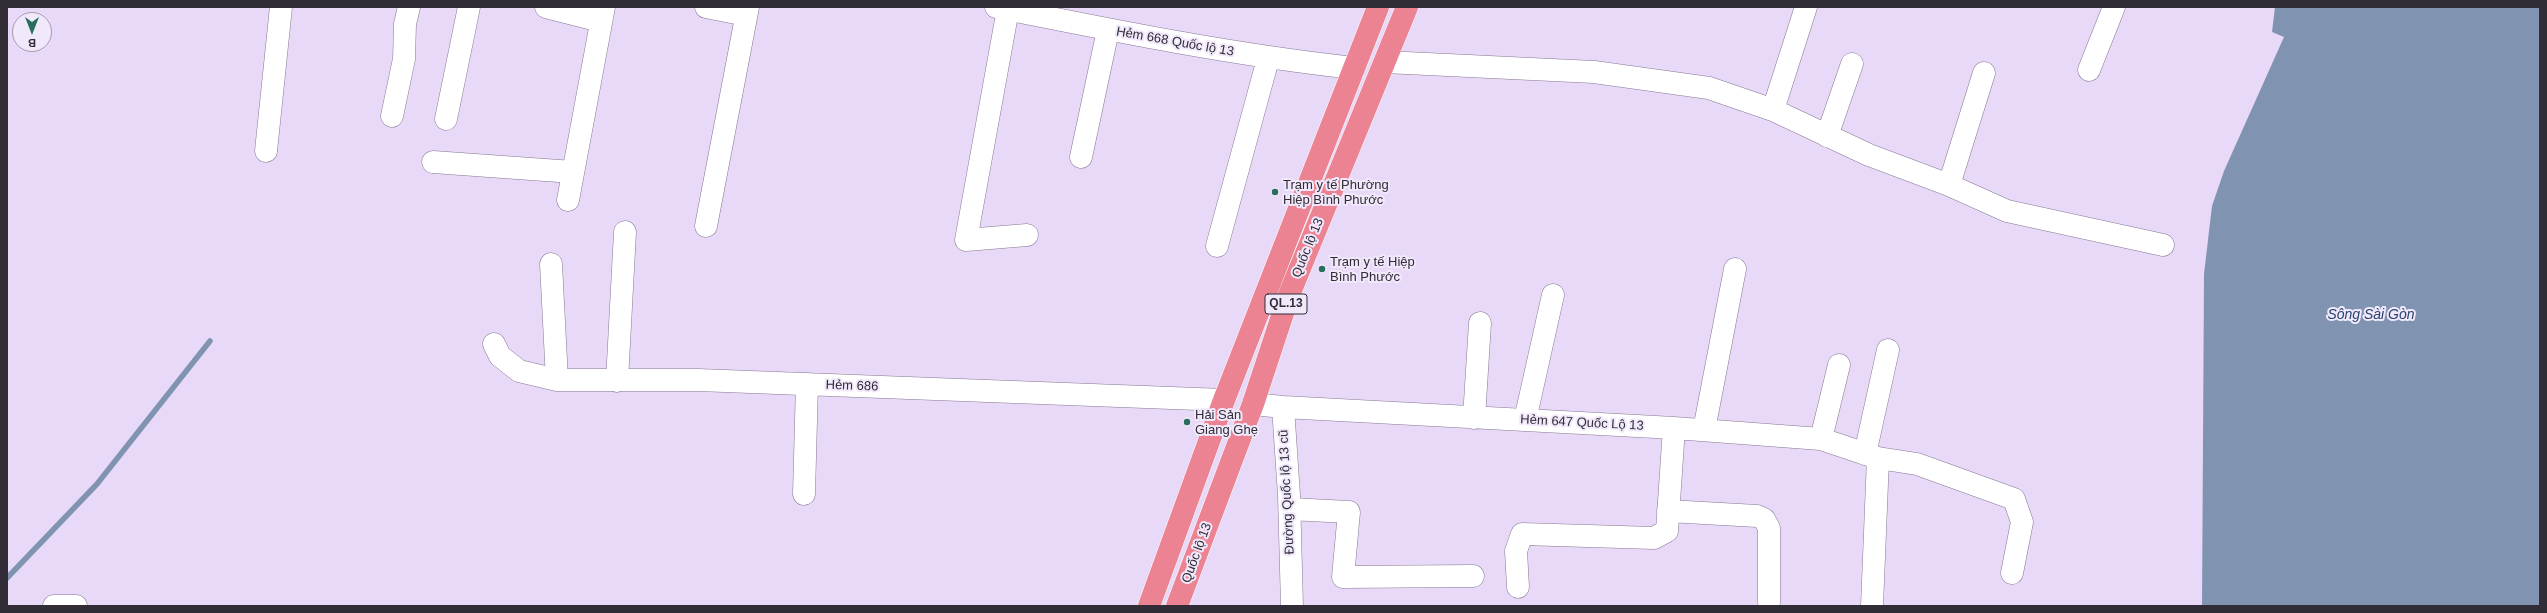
<!DOCTYPE html>
<meta charset="utf-8">
<style>
body{margin:0}
#map{position:relative;width:2547px;height:613px;overflow:hidden;background:#e7d9f7;font-family:Arial,sans-serif}
canvas{display:block}
.frame{position:absolute;inset:0;border:8px solid #322c37;pointer-events:none}
.north{position:absolute;left:12px;top:12px;width:40px;height:40px;box-sizing:border-box;background:#f1e9fb;border:1px solid #a59dad;border-radius:50%;rotate:180deg;font-size:11px;font-weight:700;line-height:16px;text-align:center;color:#322c37}
.north::after{content:'';display:block;margin:auto;width:14px;height:18px;background:#296d5f;clip-path:polygon(50% 0,100% 100%,50% 72%,0 100%)}
</style>
<div id="map">
<canvas width="2547" height="613"></canvas>
<div class="frame"></div>
<div class="north">B</div>
</div>
<script>
const g = document.querySelector('canvas').getContext('2d');
g.lineJoin = 'round';
function fill(path, color) {
  g.fillStyle = color;
  g.fill(path, 'evenodd');
}
function stroke(path, color, width, dash) {
  g.strokeStyle = color;
  g.lineWidth = width;
  g.lineCap = dash ? 'butt' : 'round';
  g.setLineDash(dash || []);
  g.stroke(path);
}
function label(font, color, halo, rows, align = 'center') {
  g.font = font + ' Arial,sans-serif';
  g.lineWidth = 4;
  g.setLineDash([]);
  g.textBaseline = 'middle';
  g.strokeStyle = halo;
  g.fillStyle = color;
  for (const [text, x, y, turn = 0] of rows) {
    g.save();
    g.translate(x, y);
    g.rotate((+turn || 0) * Math.PI / 180);
    g.textAlign = isNaN(turn) ? turn : align;
    if (halo) g.strokeText(text, 0, 0);
    g.fillText(text, 0, 0);
    g.restore();
  }
}
fill(new Path2D(`
 M 2275,7 L 2540,7 L 2540,606 L 2202,606 L 2204,274 L 2212,206 L 2224,171 L 2284,37 L 2272,32 Z`), '#8094b2');
stroke(new Path2D(`
 M 7,578 L 97,484 L 210,341`), '#8094b2', 5.5);
const minor = new Path2D(`
 M 546,7 L 601,21
 M 706,7 L 746,15
 M 996,7 C 1115,31 1234,55 1354,68
 M 1008,9 L 966,240 L 1027,235
 M 1385,62 L 1594,72 L 1709,88 L 1773,110 L 1869,155 L 1949,185 L 2007,211 L 2163,245
 M 2089,70 L 2114,7
 M 1773,110 L 1806,7
 M 392,116 L 404,59 L 405,24 L 409,7
 M 446,119 L 469,7
 M 1827,136 L 1852,64
 M 266,151 L 281,7
 M 1081,157 L 1108,30
 M 433,162 L 573,172
 M 1949,185 L 1984,73
 M 568,200 L 604,7
 M 706,226 L 748,7
 M 1217,246 L 1268,59
 M 551,264 L 557,380
 M 494,344 L 500,356 L 519,371 L 557,380 L 698,380 L 1224,400
 M 617,381 L 625,232
 M 1253,404 L 1283,407 L 1289,495 L 1292,606
 M 1283,407 L 1674,428 L 1821,439 L 1878,458 L 1917,464 L 2014,499 L 2022,522 L 2012,573
 M 1474,418 L 1480,323
 M 1525,420 L 1553,295
 M 1704,430 L 1735,269
 M 1821,439 L 1839,365
 M 1865,454 L 1888,350
 M 804,494 L 807,384
 M 1290,509 L 1349,512 L 1343,577 L 1473,576
 M 1668,511 L 1757,516 L 1764,519 L 1769,528 L 1769,602
 M 1518,587 L 1516,551 L 1522,534 L 1654,538 L 1667,531 L 1674,428
 M 54,606 L 76,606
 M 1872,606 L 1878,458`);
const highway = new Path2D(`
 M 1149,606 L 1224,400 L 1378,7
 M 1177,606 L 1253,404 L 1289,295 L 1407,7`);
stroke(minor, '#867893', 23);
stroke(highway, '#fff', 23);
stroke(minor, '#fff', 22);
stroke(highway, '#eb8393', 22);
for (const [x, y, r, color] of [
 [1275,192,4,"#296d5f"],
 [1322,269,4,"#296d5f"],
 [1187,422,4,"#296d5f"]
]) {
  const dot = new Path2D();
  dot.arc(x, y, r, 0, 2 * Math.PI);
  g.fillStyle = color;
  g.fill(dot);
  stroke(dot, '#f1e9fb', 1.5);
}
for (const [x, y, w] of [
 [1286,304,42]
]) {
  const box = new Path2D();
  box.roundRect(x - w / 2, y - 10, w, 20, 3);
  g.fillStyle = '#f1e9fb';
  g.fill(box);
  stroke(box, '#322c37', 1);
}
label('bold 12px', '#322c37', null, [
 ["QL.13",1286,304]
]);
label('13px', '#322c37', '#f1e9fb', [
 ["Hẻm 668 Quốc lộ 13",1175,42,10],
 ["Quốc lộ 13",1308,248,-68],
 ["Hẻm 686",852,386,2],
 ["Hẻm 647 Quốc Lộ 13",1582,423,3],
 ["Đường Quốc lộ 13 cũ",1287,492,-93],
 ["Quốc lộ 13",1197,553,-70]
]);
label('13px', '#322c37', '#f1e9fb', [
 ["Trạm y tế Phường",1283,185],
 ["Hiệp Bình Phước",1283,200],
 ["Trạm y tế Hiệp",1330,262],
 ["Bình Phước",1330,277],
 ["Hải Sản",1195,415],
 ["Giang Ghẹ",1195,430]
], 'left');
label('italic 14px', '#28436e', '#f1e9fb', [
 ["Sông Sài Gòn",2371,315]
]);
</script>
